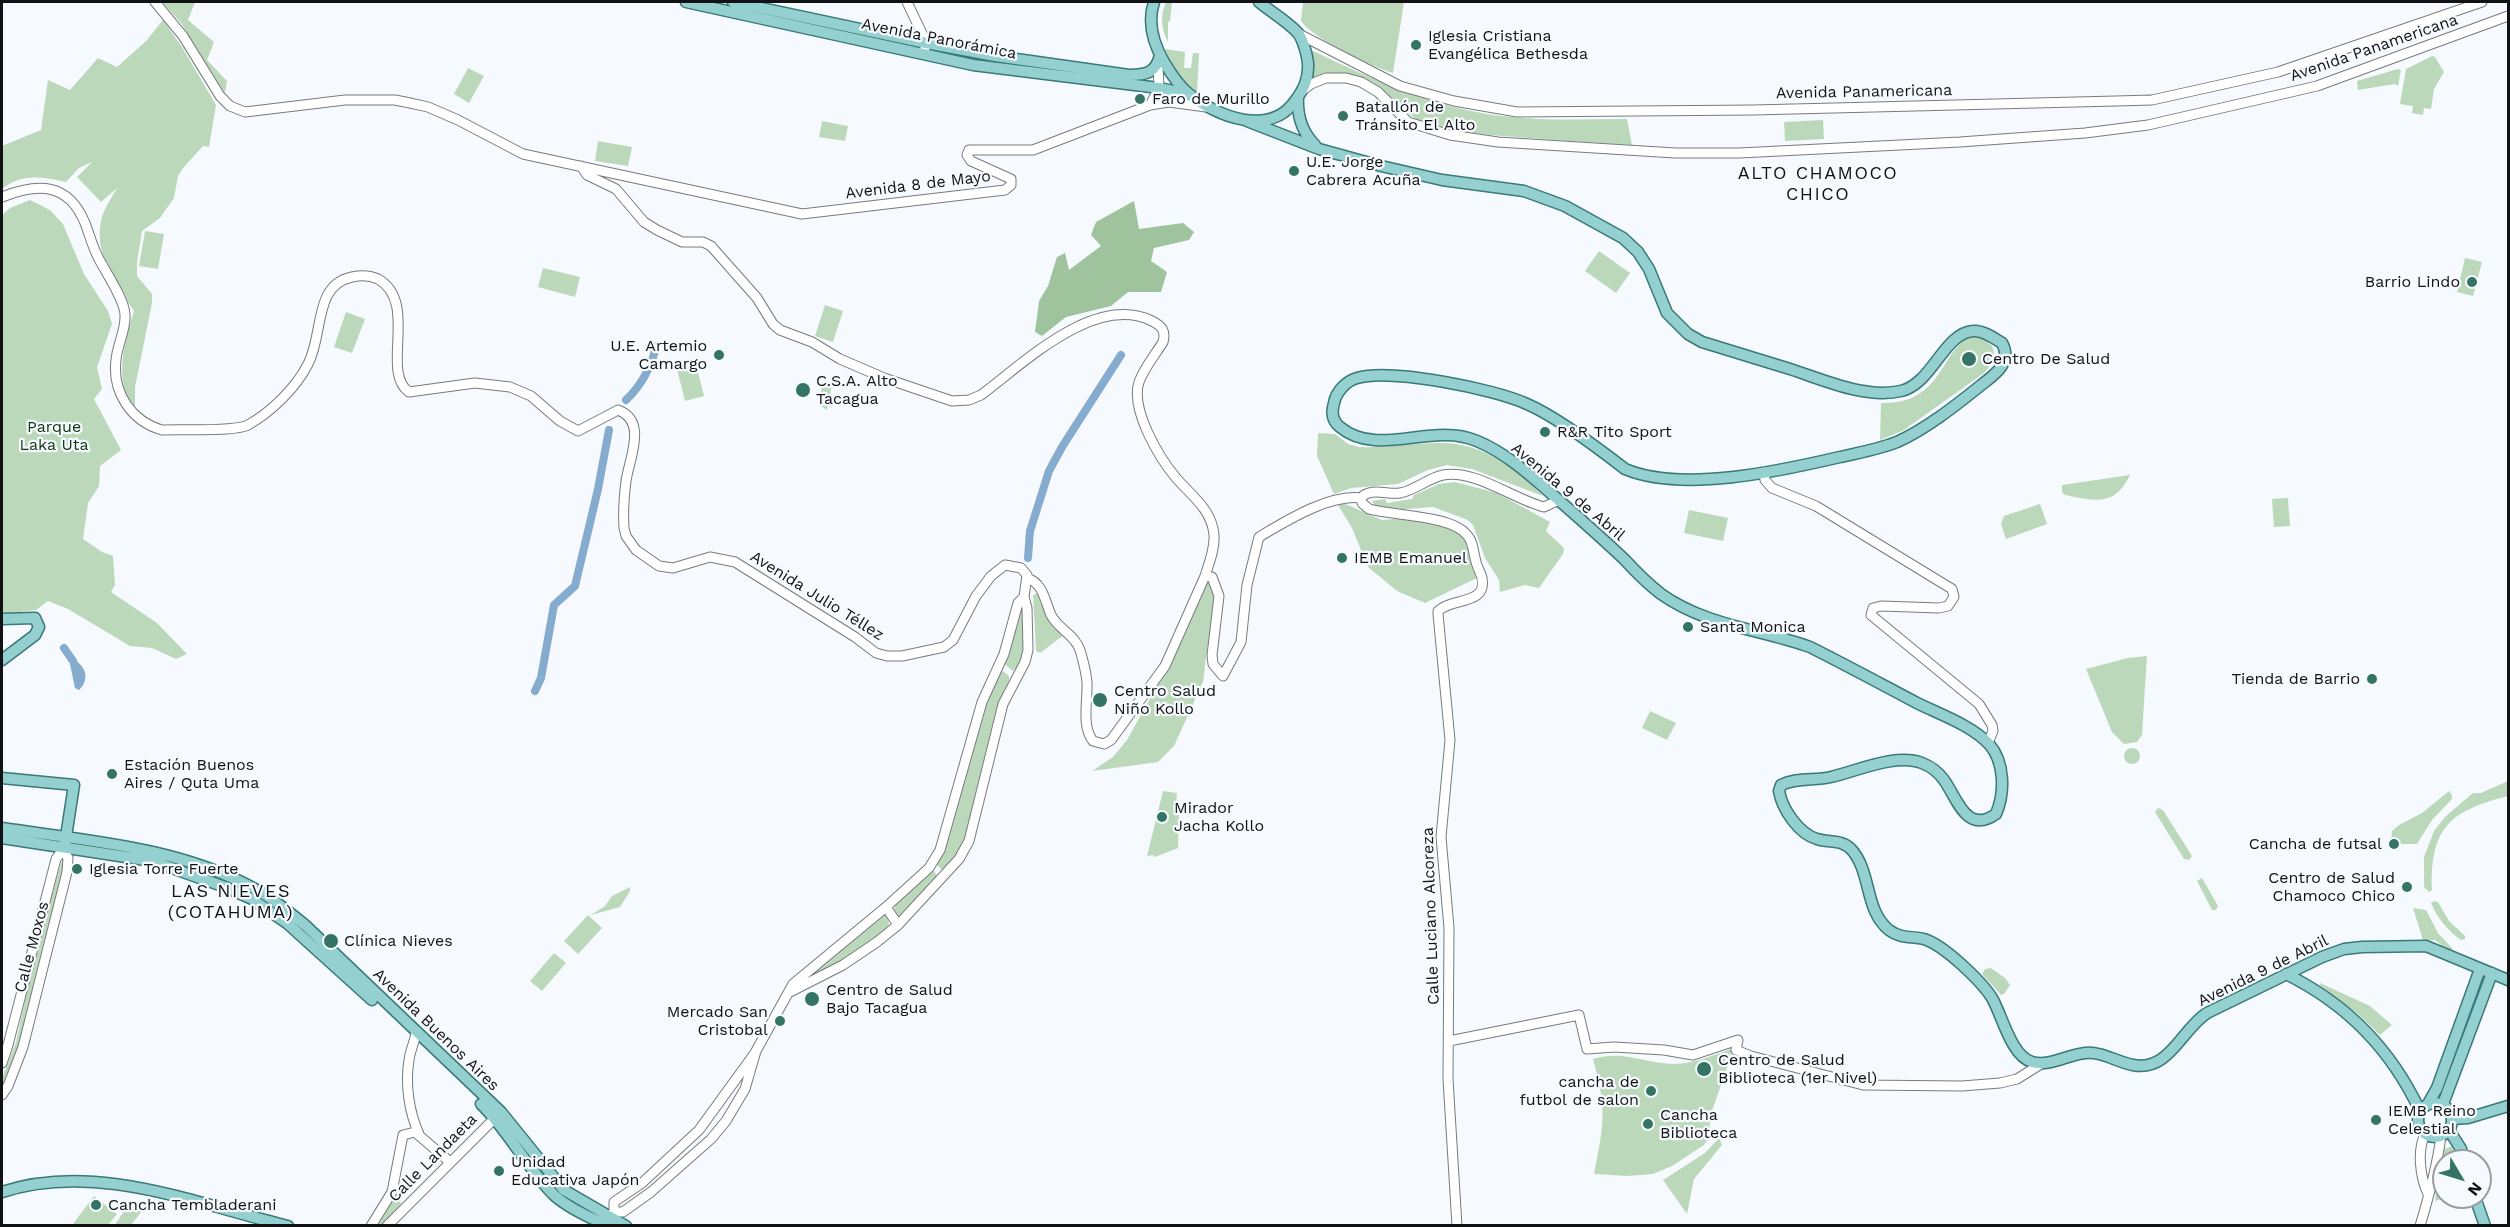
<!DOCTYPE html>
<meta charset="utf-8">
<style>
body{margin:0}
#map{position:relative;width:2510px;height:1227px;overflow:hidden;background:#f6fafe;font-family:"Work Sans",sans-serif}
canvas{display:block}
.frame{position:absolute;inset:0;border:3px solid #111213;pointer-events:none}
.north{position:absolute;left:2432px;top:1149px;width:60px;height:60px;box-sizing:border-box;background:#f6fafe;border:2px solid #9a9da0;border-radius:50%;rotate:128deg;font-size:16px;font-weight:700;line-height:24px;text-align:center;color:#111213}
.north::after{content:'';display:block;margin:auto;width:21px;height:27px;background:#337464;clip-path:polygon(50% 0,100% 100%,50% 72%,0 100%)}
</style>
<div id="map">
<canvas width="2510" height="1227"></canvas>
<div class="frame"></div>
<div class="north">N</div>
</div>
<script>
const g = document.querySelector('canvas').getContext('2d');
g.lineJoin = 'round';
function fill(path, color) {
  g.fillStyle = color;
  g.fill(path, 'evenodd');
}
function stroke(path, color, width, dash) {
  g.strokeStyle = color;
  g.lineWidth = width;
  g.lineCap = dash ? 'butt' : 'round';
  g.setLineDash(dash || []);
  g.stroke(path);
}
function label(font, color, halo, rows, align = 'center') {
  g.font = font + ' "Work Sans",sans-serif';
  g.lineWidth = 4.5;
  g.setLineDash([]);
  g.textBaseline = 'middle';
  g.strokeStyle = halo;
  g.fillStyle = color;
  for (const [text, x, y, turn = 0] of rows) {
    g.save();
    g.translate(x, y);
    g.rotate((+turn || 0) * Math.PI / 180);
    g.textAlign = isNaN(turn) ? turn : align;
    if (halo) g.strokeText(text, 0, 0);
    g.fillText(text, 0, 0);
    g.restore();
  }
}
fill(new Path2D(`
 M 162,2 L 195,2 L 188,20 L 214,42 L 207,60 L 227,81 L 225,93 L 181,23 Z
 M 1166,2 L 1172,2 L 1170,21 L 1168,22 L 1168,42 C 1161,29 1160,15 1166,2 Z
 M 1303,2 L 1404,2 L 1393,73 C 1370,66 1315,40 1301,21 Z
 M 163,20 L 182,47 L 216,105 L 209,147 L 203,146 L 183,168 L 178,176 L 174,198 L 160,218 L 142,231 L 137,262 L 137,276 L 152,294 L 152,303 L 135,387 L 135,407 C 112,383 125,339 134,311 C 116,284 92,252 102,217 C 105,207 112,197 117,188 L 101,202 L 77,177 L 92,162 L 79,168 L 66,182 C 41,177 23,173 2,189 L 2,146 L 41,130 L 48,80 L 70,90 L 98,58 L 117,67 L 146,41 Z
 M 1165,49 L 1185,52 L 1184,68 L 1191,68 L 1193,53 L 1199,53 L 1197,94 L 1179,77 Z
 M 1311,50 C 1376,81 1437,110 1511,117 C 1549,121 1588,119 1627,119 L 1632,145 C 1585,142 1537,139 1490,135 C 1468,132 1442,132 1422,122 C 1411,117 1402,108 1393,99 C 1367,73 1346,68 1310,80 L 1312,66 Z
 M 2432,56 L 2435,57 L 2444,72 L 2434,89 L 2431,109 L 2424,108 L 2423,115 L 2412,113 L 2413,106 L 2400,104 L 2406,69 Z
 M 468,68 L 484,76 L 469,103 L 454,94 Z
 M 2398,69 L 2401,70 L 2398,86 L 2395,84 L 2358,90 L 2357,81 Z
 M 1823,120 L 1824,139 L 1785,141 L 1784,122 Z
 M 822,121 L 848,126 L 845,141 L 819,137 Z
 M 598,141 L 632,147 L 628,166 L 595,161 Z
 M 30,200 L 50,210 L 63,224 L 84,274 L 108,311 L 112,324 L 97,367 L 102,389 L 94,399 L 121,450 L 100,466 L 99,486 L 88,503 L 83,539 L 102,552 L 113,556 L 115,585 L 111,592 L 157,623 L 187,654 L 176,659 L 152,648 L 130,646 L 68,609 L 48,601 L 36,610 L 2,614 L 2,215 L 10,208 Z
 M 145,231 L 164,234 L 158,269 L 139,266 Z
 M 1599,251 L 1630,273 L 1616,293 L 1585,271 Z
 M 2465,258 L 2482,262 L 2473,296 L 2457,292 Z
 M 543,268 L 580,277 L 575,297 L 538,287 Z
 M 825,305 L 843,311 L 833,342 L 815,336 Z
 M 346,312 L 365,319 L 352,353 L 334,347 Z
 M 1977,336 L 1983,338 L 1992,346 C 1997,357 1992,364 1984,373 L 1904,430 L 1880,440 L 1881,403 C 1948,405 1940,340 1977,336 Z
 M 696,364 L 704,396 L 685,401 L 677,369 Z
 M 823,382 L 828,386 L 832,384 L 827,410 L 818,404 Z
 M 1318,433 L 1335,434 L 1348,444 L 1359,447 C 1385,448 1411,443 1438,443 C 1482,442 1514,467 1543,496 L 1472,469 L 1447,465 L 1428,470 L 1398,484 L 1351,488 L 1334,494 L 1317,456 Z
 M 2130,475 C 2115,507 2094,501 2065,495 L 2062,492 L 2062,485 Z
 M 1455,482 L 1497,493 L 1550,522 L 1546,531 L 1564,548 L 1563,554 L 1539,588 L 1525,585 L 1500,592 L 1499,580 L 1485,558 L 1473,525 L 1468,520 L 1433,507 L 1394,510 L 1375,506 L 1372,501 L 1385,499 L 1387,503 L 1412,499 L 1414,495 L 1439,484 Z
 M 2288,498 L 2290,526 L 2274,527 L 2272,499 Z
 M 1341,502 L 1382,520 L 1415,517 L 1462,525 L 1480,572 L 1477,578 L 1425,603 L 1397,591 L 1368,567 L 1352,528 L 1338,505 Z
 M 2040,504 L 2047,524 L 2006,539 L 2001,524 L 2004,516 Z
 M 1689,510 L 1728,518 L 1723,541 L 1684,533 Z
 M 1210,580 L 1213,586 L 1213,605 L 1203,682 L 1174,746 L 1158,762 L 1092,771 L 1113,757 L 1127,740 L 1171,661 L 1186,622 L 1205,589 L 1206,582 Z
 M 1038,593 L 1053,628 L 1064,635 L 1040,653 L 1036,651 L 1033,595 Z
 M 1021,608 L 1023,608 C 1024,628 1030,657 1013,671 L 1002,662 Z
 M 2147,656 L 2142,735 L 2137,742 L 2124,744 L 2112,732 L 2086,669 L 2128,658 Z
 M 1000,669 L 1009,676 L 1009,681 L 1000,700 L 967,835 L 950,866 L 943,871 L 936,864 L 943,853 L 957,809 L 987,694 Z
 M 1650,711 L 1676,723 L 1667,740 L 1642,728 Z
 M2124 756a8 8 0 1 1 16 0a8 8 0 1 1-16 0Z
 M 2508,781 L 2508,796 C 2450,811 2430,827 2432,890 L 2429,892 L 2424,887 L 2424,857 L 2434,831 L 2445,817 L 2473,793 L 2481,793 Z
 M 1163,791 L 1177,793 L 1176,807 L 1179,809 L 1178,848 L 1155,857 L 1153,855 L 1147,856 Z
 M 2449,791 L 2452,795 L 2452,799 L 2432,820 L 2417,844 L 2391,844 L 2392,831 L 2399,825 L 2422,813 Z
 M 2158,808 L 2163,810 L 2192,856 L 2189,860 L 2184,859 L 2155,812 Z
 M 62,860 L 66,861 C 55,900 44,939 35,978 C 26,1016 20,1054 2,1089 L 2,1078 L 16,1042 L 36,951 Z
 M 933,869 L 937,876 L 898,917 L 894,914 L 895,905 Z
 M 2202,878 L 2218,906 L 2216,910 L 2212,910 L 2197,881 Z
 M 630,887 L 630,891 L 620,907 L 591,915 L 605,906 L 612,896 Z
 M 2434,901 L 2438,902 L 2449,921 L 2465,936 L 2465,939 L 2461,940 C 2447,930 2438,919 2431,903 Z
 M 2413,908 L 2426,910 L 2438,933 L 2452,948 L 2452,951 L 2445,948 L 2435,940 L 2423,940 Z
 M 884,914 L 887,915 L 889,925 L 875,941 L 800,984 Z
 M 588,915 L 602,928 L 578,954 L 564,941 Z
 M 554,953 L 566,963 L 542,991 L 530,981 Z
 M 1991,968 L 2005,978 L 2010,985 L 2004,994 L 2001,995 L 1982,974 L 1985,969 Z
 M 2320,983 L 2370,1006 L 2392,1025 L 2380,1035 L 2359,1015 L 2320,985 Z
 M 1731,1049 L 1730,1059 L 1711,1114 L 1708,1139 L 1704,1145 L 1672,1166 L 1653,1174 L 1627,1176 L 1594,1174 C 1604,1124 1607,1109 1593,1059 C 1624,1050 1643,1063 1672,1064 C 1692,1064 1712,1056 1731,1049 Z
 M 1719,1138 L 1722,1145 L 1694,1179 L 1687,1214 L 1663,1180 L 1705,1153 Z
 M 2452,1146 L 2456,1161 L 2444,1161 L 2444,1197 L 2448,1197 L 2435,1201 L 2442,1150 Z
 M 94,1196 L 117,1214 L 108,1225 L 72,1225 Z
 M 396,1198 L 401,1202 L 400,1205 L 382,1225 L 378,1226 L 390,1199 Z
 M 130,1202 L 142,1211 L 131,1225 L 115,1225 Z`), '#bbd9ba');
fill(new Path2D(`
 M 1134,201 L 1139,229 L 1183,223 L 1194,232 L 1189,240 L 1154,248 L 1151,261 L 1167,272 L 1161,292 L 1128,292 L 1111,306 L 1066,317 L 1042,336 L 1035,332 L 1039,301 L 1048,286 L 1057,257 L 1065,253 L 1069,270 L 1101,246 L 1091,235 L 1096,222 Z`), '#9ec39d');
fill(new Path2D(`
 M 75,660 C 87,668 89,680 79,690 L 75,688 L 70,664 Z`), '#85abce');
stroke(new Path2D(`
 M 626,400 C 641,386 652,366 656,346
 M 1028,558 L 1030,531 L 1049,471 L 1062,447 L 1121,355
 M 64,648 L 73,661
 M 535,691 L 541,678 L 554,605 L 575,586 L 598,489 L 609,430`), '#85abce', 8);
const minor = new Path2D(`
 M 155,2 L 183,36 L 220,96 L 230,106 L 245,112 L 345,100 L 395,100 L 410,103 L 428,107 L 458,120 L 523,154 L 802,214 L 1005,190 L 1011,185 L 1011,179 L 971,161 L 967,155 L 969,150 L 1033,150 L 1150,105 L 1169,102 L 1206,107
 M 907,2 L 926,42 L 924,54
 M 1299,34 L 1400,86 L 1454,101 L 1517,112 L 1753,110 L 2116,101 L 2152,100 L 2278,72 L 2482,2
 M 1302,91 L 1311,84 L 1326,78 L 1346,78 L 1361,82 L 1378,92 L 1408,122 L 1450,135 L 1498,142 L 1675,153 L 1739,153 L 1960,142 L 2085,133 L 2148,125 L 2317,86 L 2508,16
 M 1150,105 L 1159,88 L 1158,65
 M 581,166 L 587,175 L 616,189 L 644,222 L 657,230 L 682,242 L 703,242 L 711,246 L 757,298 L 773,324 L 780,330 L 812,342 L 840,359 L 884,378 L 952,401 L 969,400 L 981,395 C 1024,363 1095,293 1152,321 C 1162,326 1166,331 1163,342 C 1155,355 1144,368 1139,382 C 1130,409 1159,458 1177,479 C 1192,496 1212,510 1214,535 C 1215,549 1209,563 1205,576
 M 2,197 C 38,183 68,182 85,223 C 90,236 93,249 100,261 C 107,274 125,301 125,315 C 126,330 117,345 116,360 C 112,392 131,421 162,430 C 180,429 235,432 248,425 C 271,412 296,388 308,364 C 324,334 313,285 352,277 C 361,275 370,275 378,279 C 419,302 380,372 409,392 L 475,383 L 510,387 L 531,396 L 560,421 L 578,431 L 618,410 C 648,421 629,459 626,481 C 624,497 623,513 624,528 L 626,536 L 636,550 L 659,566 L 673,568 L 710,557 L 735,562 L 855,637 L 876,653 L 887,656 L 902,656 L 944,647 L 953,640 L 976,596 L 991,576 L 1005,565 L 1021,568 L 1027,575 L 1024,597 L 1027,608 L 1028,650 L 1025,662 L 1003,704 L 969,841 L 959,859 L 898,925 L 877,942 L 843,965 L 788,993
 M 1764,472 L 1765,480 L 1772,488 L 1816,506 L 1952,589 L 1954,597 L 1948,606 L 1939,608 L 1881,606 L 1873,608 L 1871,615 L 1979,704 L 1992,725 L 1993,731 L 1988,743
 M 1027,578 C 1043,583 1045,601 1051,615 C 1058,629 1075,635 1080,650 C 1083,660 1086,672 1087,682 C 1088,700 1081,726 1093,741 L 1104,744 L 1111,740 L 1165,666 L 1205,576 L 1212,577 L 1219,596 L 1212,655 L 1213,664 L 1223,676 L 1241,642 L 1247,585 L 1259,537 C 1286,521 1329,494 1361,498
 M 886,907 L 898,925
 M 416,1032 C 415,1042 410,1050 409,1060 C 405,1084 409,1112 419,1134
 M 1449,1041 L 1579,1015 L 1587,1049 L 1614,1047 L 1664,1050 L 1693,1055 L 1738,1040 L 1736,1050 L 1751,1056 L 1863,1085 L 1962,1086 L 2000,1083 L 2017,1079 L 2041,1064
 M 2,1063 L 8,1045 L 56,859 L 64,848
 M 2,1095 L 8,1086 L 23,1047 L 67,872 L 68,858 L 64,851
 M 2425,1134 C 2417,1151 2420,1177 2428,1194
 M 614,1212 L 614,1202 L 642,1183 L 699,1130 L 755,1053
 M 605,1219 L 614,1212 L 623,1212 L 651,1192 L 711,1139 L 726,1121 L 745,1089 L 756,1051 L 793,984 L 886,907 L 929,868 L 940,850 L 982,702 L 1004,654 L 1018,603 L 1024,597
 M 371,1226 L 392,1192 L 403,1135 L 415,1132 L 450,1162
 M 387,1226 L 499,1114
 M 1457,1226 L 1448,1079 L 1449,928 L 1441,837 L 1450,740 L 1438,614 L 1438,611 C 1449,601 1466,603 1477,595 C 1485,589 1483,578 1479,570 C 1473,559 1475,543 1467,535 C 1451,515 1394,516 1369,509 L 1362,503 L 1361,498 C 1370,487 1388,495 1400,493 C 1416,490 1428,478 1443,475 C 1475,469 1513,499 1544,507 L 1559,500
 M 2420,1226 C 2429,1196 2437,1167 2441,1136`);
const major = new Path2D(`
 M 686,2 L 973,65 L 1159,88 L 1189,94
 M 733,2 L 926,43 L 995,56 L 1129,75 C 1146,75 1156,73 1160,55
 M 1154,2 C 1147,23 1153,43 1164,62 C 1171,74 1179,86 1189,94 C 1217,117 1270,137 1295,101 C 1304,89 1309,78 1308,63 C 1307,54 1303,40 1298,33 C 1287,21 1271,12 1259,2
 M 1298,97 C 1297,116 1302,132 1315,145
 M 1247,121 L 1319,149 L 1381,166 L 1442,180 L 1524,191 L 1565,206 L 1623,238 L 1638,252 L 1649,269 L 1667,313 L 1688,334 L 1702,342 C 1732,351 1761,360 1790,369 C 1824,380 1865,399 1901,391 C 1932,384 1944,333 1973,331 C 1983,330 1994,338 2002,343 C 2013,363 1994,375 1980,386 C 1955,406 1926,429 1897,442 C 1879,449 1859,453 1840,457 C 1780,471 1682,493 1625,469 C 1598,448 1557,417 1527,404 C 1495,389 1390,368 1357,378 C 1346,381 1336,392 1334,403 C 1331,413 1332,421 1340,427 C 1370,452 1411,434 1446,435 C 1456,435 1467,437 1477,441 C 1506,453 1530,475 1554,496 C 1578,517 1602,538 1625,560 C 1636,572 1648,584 1661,594 C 1706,626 1760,629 1810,647 C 1846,665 1881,684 1917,703 C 1939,714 1971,725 1989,744 C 2005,762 2005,793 1996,814 C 1966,835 1957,798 1944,780 C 1939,773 1930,766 1922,763 C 1896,753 1857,771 1831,777 C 1815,781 1797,777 1781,785 L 1779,791 C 1782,809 1799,834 1817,839 C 1829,843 1841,839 1851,849 C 1872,872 1864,910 1889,930 C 1901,939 1911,936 1924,939 C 1937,943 1951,955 1961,964 C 1972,974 1984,985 1992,998 C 2002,1015 2011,1056 2032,1062 C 2049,1067 2067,1055 2085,1053 C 2101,1051 2117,1062 2133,1065 C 2169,1072 2181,1030 2207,1013 L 2322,957 L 2344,949 L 2362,947 L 2426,946 L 2508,980
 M 2,619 L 35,618 L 39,627 L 35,635 L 2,660
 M 2,778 L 74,785 L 65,843
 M 2,828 C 88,841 180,847 257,890 C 275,900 290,913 305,925 L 501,1112 L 564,1190 L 626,1226
 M 2,838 L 152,861 L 225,887 L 252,899 L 288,924 L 372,1000
 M 2286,974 C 2347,1004 2391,1049 2420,1111
 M2418 1120a17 17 0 1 1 34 0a17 17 0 1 1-34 0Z
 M 481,1104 C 509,1131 527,1169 555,1196 C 570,1209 590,1218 609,1226
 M 2428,1104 L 2437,1088 L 2480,969
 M 2443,1104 L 2492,973
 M 2452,1119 L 2468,1118 L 2508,1106
 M 2449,1130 L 2461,1149 L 2464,1161
 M 2,1192 C 96,1161 196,1204 288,1226
 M 2475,1197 L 2485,1226`);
stroke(minor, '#777b7e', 11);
stroke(major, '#397979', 13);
stroke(minor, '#fff', 9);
stroke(major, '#95d0d0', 10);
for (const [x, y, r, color] of [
 [1416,45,6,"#337464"],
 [1140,99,6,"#337464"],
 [1343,116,6,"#337464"],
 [1294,171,6,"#337464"],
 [2472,282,6,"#337464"],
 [719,355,6,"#337464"],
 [1969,359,8,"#337464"],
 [803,390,8,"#337464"],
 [1545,432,6,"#337464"],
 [1342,558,6,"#337464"],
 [1688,627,6,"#337464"],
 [2372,679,6,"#337464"],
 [1100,700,8,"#337464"],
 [112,774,6,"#337464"],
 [1162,817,6,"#337464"],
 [2394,844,6,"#337464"],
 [77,869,6,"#337464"],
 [2407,887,6,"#337464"],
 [331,941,8,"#337464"],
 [812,999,8,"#337464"],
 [780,1021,6,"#337464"],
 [1704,1069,8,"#337464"],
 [1651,1091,6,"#337464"],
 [2376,1120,6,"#337464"],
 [1648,1124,6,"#337464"],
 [499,1171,6,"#337464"],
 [96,1205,6,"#337464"]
]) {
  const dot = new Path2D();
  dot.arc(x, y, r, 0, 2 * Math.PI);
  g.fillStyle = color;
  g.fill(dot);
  stroke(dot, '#f6fafe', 2);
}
label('16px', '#111213', '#f6fafe', [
 ["Iglesia Cristiana",1428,36],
 ["Evangélica Bethesda",1428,54],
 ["Faro de Murillo",1152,99],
 ["Batallón de",1355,107],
 ["Tránsito El Alto",1355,125],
 ["U.E. Jorge",1306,162],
 ["Cabrera Acuña",1306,180],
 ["Barrio Lindo",2460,282,"right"],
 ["U.E. Artemio",707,346,"right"],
 ["Camargo",707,364,"right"],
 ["Centro De Salud",1982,359],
 ["C.S.A. Alto",816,381],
 ["Tacagua",816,399],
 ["R&R Tito Sport",1557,432],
 ["IEMB Emanuel",1354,558],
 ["Santa Monica",1700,627],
 ["Tienda de Barrio",2360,679,"right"],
 ["Centro Salud",1114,691],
 ["Niño Kollo",1114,709],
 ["Estación Buenos",124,765],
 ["Aires / Quta Uma",124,783],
 ["Mirador",1174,808],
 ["Jacha Kollo",1174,826],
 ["Cancha de futsal",2382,844,"right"],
 ["Iglesia Torre Fuerte",89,869],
 ["Centro de Salud",2395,878,"right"],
 ["Chamoco Chico",2395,896,"right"],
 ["Clínica Nieves",344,941],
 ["Centro de Salud",826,990],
 ["Bajo Tacagua",826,1008],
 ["Mercado San",768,1012,"right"],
 ["Cristobal",768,1030,"right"],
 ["Centro de Salud",1718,1060],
 ["Biblioteca (1er Nivel)",1718,1078],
 ["cancha de",1639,1082,"right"],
 ["futbol de salon",1639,1100,"right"],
 ["IEMB Reino",2388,1111],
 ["Celestial",2388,1129],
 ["Cancha",1660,1115],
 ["Biblioteca",1660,1133],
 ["Unidad",511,1162],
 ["Educativa Japón",511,1180],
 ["Cancha Tembladerani",108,1205]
], 'left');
label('16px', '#111213', '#f6fafe', [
 ["Avenida Panorámica",939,39,11],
 ["Avenida Panamericana",2374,48,-19],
 ["Avenida Panamericana",1864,92,-1],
 ["Avenida 8 de Mayo",918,185,-7],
 ["Avenida 9 de Abril",1568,492,40],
 ["Avenida Julio Téllez",817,596,32],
 ["Calle Luciano Alcoreza",1431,916,-92],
 ["Calle Moxos",32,947,-75],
 ["Avenida 9 de Abril",2263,971,-26],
 ["Avenida Buenos Aires",436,1030,44],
 ["Calle Landaeta",433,1158,-45]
]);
label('16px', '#0c340f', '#f6fafe', [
 ["Parque",54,427],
 ["Laka Uta",54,445]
]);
g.letterSpacing = '1.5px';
label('18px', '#111213', '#f6fafe', [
 ["ALTO CHAMOCO",1818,174],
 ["CHICO",1818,195],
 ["LAS NIEVES",231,892],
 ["(COTAHUMA)",231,913]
]);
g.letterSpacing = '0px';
</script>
